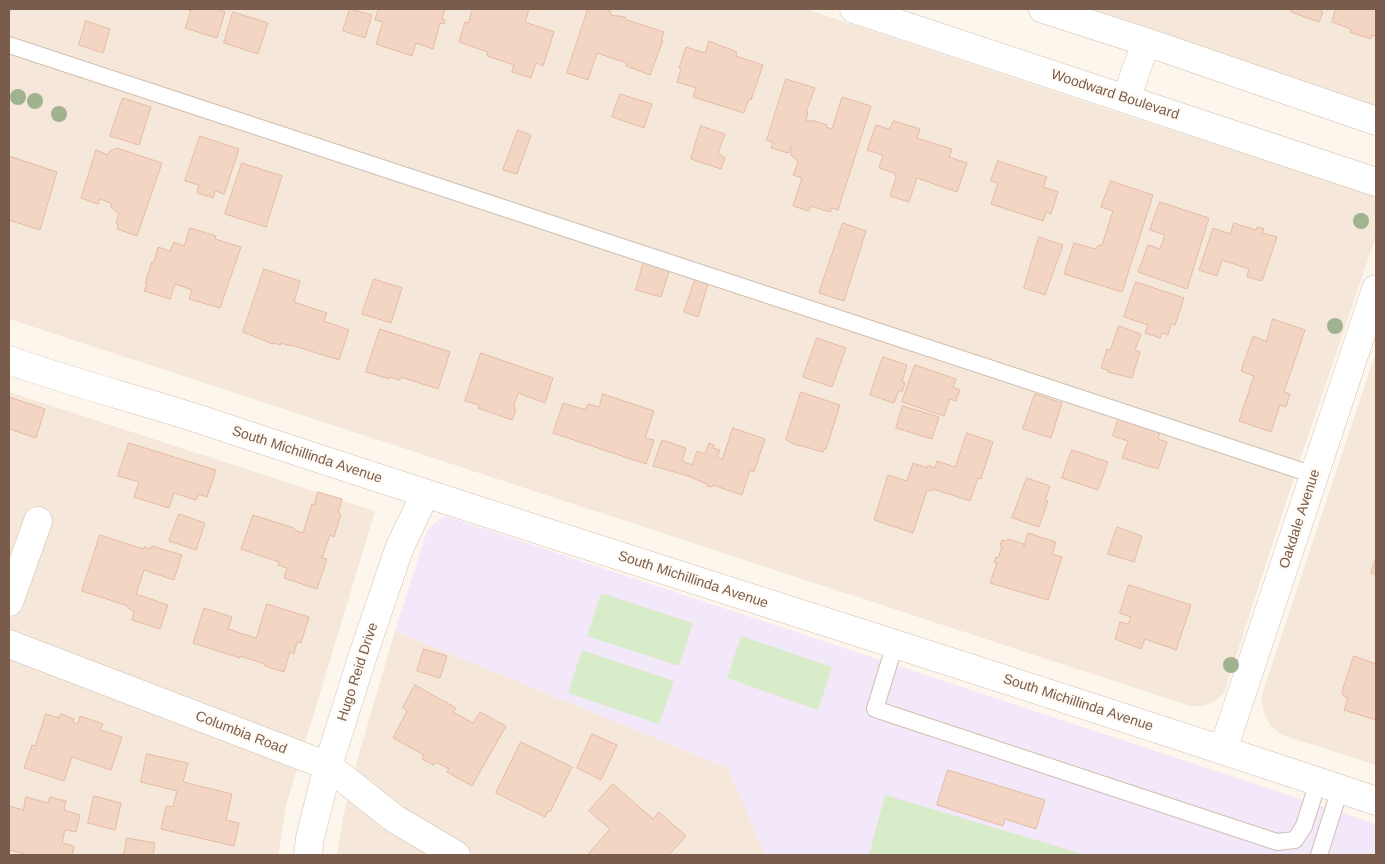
<!DOCTYPE html>
<style>
body{margin:0}
#map{position:relative;width:1385px;height:864px;overflow:hidden;background:#fdf6ec;font-family:Arial,sans-serif}
canvas{display:block}
.frame{position:absolute;inset:0;border:10px solid #7a5c4d;pointer-events:none}
</style>
<div id="map">
<canvas width="1385" height="864"></canvas>
<div class="frame"></div>
</div>
<script>
const g = document.querySelector('canvas').getContext('2d');
g.lineJoin = 'round';
function fill(path, color) {
  g.fillStyle = color;
  g.fill(path, 'evenodd');
}
function stroke(path, color, width, dash) {
  g.strokeStyle = color;
  g.lineWidth = width;
  g.lineCap = dash ? 'butt' : 'round';
  g.setLineDash(dash || []);
  g.stroke(path);
}
function label(font, color, halo, rows, align = 'center') {
  g.font = font + ' Arial,sans-serif';
  g.lineWidth = 4.5;
  g.setLineDash([]);
  g.textBaseline = 'middle';
  g.strokeStyle = halo;
  g.fillStyle = color;
  for (const [text, x, y, turn = 0] of rows) {
    g.save();
    g.translate(x, y);
    g.rotate((+turn || 0) * Math.PI / 180);
    g.textAlign = isNaN(turn) ? turn : align;
    if (halo) g.strokeText(text, 0, 0);
    g.fillText(text, 0, 0);
    g.restore();
  }
}
fill(new Path2D(`
 M 9,9 L 806,9 L 1112,111 L 1376,196 L 1376,236 L 1299,463 L 9,36 Z
 M 1091,9 L 1376,9 L 1376,106 L 1128,21 Z
 M 9,51 L 1295,475 L 1224,693 L 1215,701 L 1204,706 L 1190,706 L 9,319 Z
 M 1376,351 L 1376,765 L 1282,735 L 1270,725 L 1264,713 L 1261,697 Z
 M 9,392 L 375,511 L 286,806 L 278,855 L 9,855 Z
 M 395,631 L 728,768 L 765,855 L 337,855 L 343,817 L 358,757 Z`), '#f5e8da');
fill(new Path2D(`
 M 445,516 L 1376,824 L 1376,855 L 765,855 L 728,768 L 395,631 L 427,531 L 435,523 Z`), '#f3e8fa');
fill(new Path2D(`
 M 601,593 L 693,623 L 679,666 L 587,636 Z
 M 741,636 L 832,667 L 818,710 L 727,678 Z
 M 582,650 L 674,681 L 659,724 L 568,693 Z
 M 885,795 L 1086,855 L 869,855 Z`), '#d8ecc9');
const building = new Path2D(`
 M 184,9 L 217,9 L 225,12 L 217,38 L 185,28 L 191,11 Z
 M 350,9 L 372,15 L 365,38 L 343,31 Z
 M 379,9 L 445,9 L 442,19 L 445,20 L 444,24 L 440,23 L 433,49 L 416,43 L 412,56 L 376,44 L 383,22 L 375,20 Z
 M 473,9 L 529,9 L 525,22 L 554,32 L 543,66 L 536,63 L 531,78 L 512,72 L 514,65 L 487,56 L 488,52 L 459,42 L 465,22 L 468,23 Z
 M 588,9 L 604,9 L 610,11 L 611,15 L 625,17 L 627,20 L 664,32 L 661,40 L 663,40 L 650,75 L 626,66 L 627,63 L 597,53 L 588,80 L 567,73 Z
 M 1292,9 L 1320,9 L 1320,11 L 1323,12 L 1319,22 L 1291,12 Z
 M 1336,9 L 1376,9 L 1376,37 L 1372,35 L 1371,39 L 1350,32 L 1351,29 L 1332,22 Z
 M 233,12 L 268,23 L 258,54 L 224,43 Z
 M 86,21 L 110,29 L 103,53 L 79,45 Z
 M 709,41 L 737,52 L 736,56 L 763,65 L 751,100 L 749,99 L 744,113 L 693,97 L 696,88 L 677,82 L 681,69 L 679,68 L 686,47 L 705,53 Z
 M 786,79 L 815,88 L 806,112 L 808,112 L 806,120 L 811,122 L 812,120 L 827,125 L 826,127 L 832,129 L 842,97 L 871,106 L 838,210 L 832,208 L 830,212 L 811,206 L 809,211 L 793,206 L 802,178 L 793,175 L 798,162 L 791,155 L 791,146 L 788,153 L 771,148 L 773,142 L 767,140 Z
 M 620,94 L 652,104 L 644,128 L 612,117 Z
 M 123,98 L 151,107 L 139,145 L 110,136 Z
 M 894,121 L 920,129 L 917,138 L 952,149 L 949,157 L 967,163 L 957,192 L 917,178 L 909,202 L 890,196 L 896,178 L 894,173 L 879,168 L 883,155 L 867,150 L 876,125 L 889,129 Z
 M 701,126 L 725,134 L 718,153 L 725,158 L 721,169 L 691,159 Z
 M 518,130 L 531,135 L 517,174 L 503,170 Z
 M 200,136 L 239,149 L 224,194 L 215,191 L 213,198 L 197,193 L 199,185 L 185,181 Z
 M 117,148 L 162,163 L 137,236 L 117,229 L 118,224 L 116,223 L 119,214 L 111,207 L 111,203 L 100,199 L 98,204 L 81,198 L 96,150 L 108,155 L 109,152 Z
 M 9,156 L 57,172 L 40,230 L 9,220 Z
 M 998,161 L 1047,177 L 1043,187 L 1058,192 L 1051,214 L 1046,212 L 1043,221 L 991,204 L 998,183 L 991,181 Z
 M 242,163 L 282,176 L 266,227 L 225,214 Z
 M 1111,181 L 1153,195 L 1122,292 L 1064,274 L 1074,243 L 1095,249 L 1098,246 L 1102,245 L 1113,211 L 1101,207 Z
 M 1160,202 L 1209,218 L 1187,289 L 1138,272 L 1148,245 L 1160,249 L 1165,235 L 1150,230 Z
 M 843,223 L 866,231 L 844,301 L 819,293 Z
 M 1234,223 L 1256,230 L 1257,227 L 1264,229 L 1262,233 L 1277,237 L 1262,281 L 1247,277 L 1249,269 L 1222,260 L 1217,276 L 1199,270 L 1213,228 L 1230,234 Z
 M 190,228 L 216,236 L 215,239 L 241,247 L 220,308 L 189,299 L 192,290 L 175,284 L 170,299 L 144,291 L 147,284 L 145,283 L 152,262 L 154,262 L 158,247 L 170,251 L 174,242 L 184,246 Z
 M 1039,237 L 1063,245 L 1045,295 L 1024,288 Z
 M 644,261 L 670,269 L 661,297 L 636,290 Z
 M 264,269 L 300,281 L 294,302 L 327,313 L 324,321 L 349,330 L 339,360 L 291,345 L 290,346 L 281,343 L 281,345 L 273,343 L 273,344 L 243,332 Z
 M 696,277 L 709,281 L 698,317 L 684,312 Z
 M 374,279 L 402,288 L 391,323 L 362,314 Z
 M 1136,282 L 1184,298 L 1175,325 L 1171,324 L 1168,335 L 1162,333 L 1160,338 L 1145,333 L 1148,325 L 1124,317 Z
 M 1273,319 L 1305,330 L 1284,392 L 1290,394 L 1286,407 L 1280,405 L 1271,432 L 1239,421 L 1254,376 L 1241,371 L 1253,336 L 1266,341 Z
 M 1119,326 L 1141,334 L 1135,350 L 1140,352 L 1132,378 L 1108,372 L 1108,370 L 1101,368 L 1107,349 L 1110,350 Z
 M 380,329 L 450,352 L 438,389 L 401,377 L 400,380 L 389,377 L 389,379 L 366,372 Z
 M 817,338 L 846,348 L 832,387 L 803,377 Z
 M 481,353 L 553,378 L 545,403 L 518,393 L 514,405 L 515,406 L 514,410 L 516,410 L 512,420 L 478,408 L 479,405 L 465,401 Z
 M 883,357 L 907,365 L 902,382 L 905,383 L 902,392 L 899,390 L 894,403 L 870,395 Z
 M 915,365 L 956,379 L 953,387 L 960,390 L 956,401 L 950,399 L 944,416 L 902,402 Z
 M 801,392 L 840,405 L 826,449 L 824,449 L 823,452 L 799,445 L 798,446 L 786,440 Z
 M 603,394 L 654,411 L 645,438 L 654,440 L 646,464 L 553,433 L 563,403 L 586,410 L 588,404 L 599,407 Z
 M 1035,394 L 1062,403 L 1051,438 L 1023,429 Z
 M 9,397 L 45,409 L 36,438 L 9,429 Z
 M 903,406 L 939,417 L 932,439 L 896,428 Z
 M 1119,417 L 1160,431 L 1158,439 L 1167,442 L 1158,469 L 1122,458 L 1128,441 L 1113,436 Z
 M 733,428 L 765,439 L 754,472 L 750,470 L 742,495 L 713,485 L 712,487 L 707,486 L 707,484 L 688,476 L 653,466 L 662,440 L 686,448 L 682,461 L 692,465 L 697,451 L 705,454 L 709,443 L 714,445 L 713,448 L 720,450 L 717,457 L 722,459 Z
 M 967,433 L 993,442 L 981,479 L 978,478 L 970,501 L 933,489 L 932,491 L 927,490 L 913,533 L 874,520 L 888,475 L 907,481 L 913,463 L 927,468 L 928,465 L 935,468 L 937,461 L 955,467 Z
 M 129,443 L 216,470 L 207,497 L 198,494 L 196,500 L 174,493 L 169,508 L 134,497 L 139,482 L 118,476 Z
 M 1072,450 L 1108,462 L 1098,490 L 1062,478 Z
 M 1027,478 L 1050,486 L 1045,500 L 1048,501 L 1039,527 L 1012,518 Z
 M 318,492 L 342,499 L 338,513 L 341,514 L 334,537 L 330,535 L 322,558 L 327,559 L 317,589 L 284,578 L 287,568 L 278,565 L 279,562 L 241,549 L 253,515 L 294,528 L 294,530 L 303,533 L 312,504 L 314,505 Z
 M 179,514 L 205,523 L 196,550 L 169,541 Z
 M 1117,527 L 1142,536 L 1134,562 L 1108,554 Z
 M 1028,533 L 1056,542 L 1052,554 L 1062,557 L 1048,600 L 990,583 L 997,563 L 994,562 L 996,557 L 998,558 L 1002,546 L 1000,545 L 1002,540 L 1006,541 L 1008,539 L 1024,544 L 1024,546 Z
 M 100,535 L 143,549 L 144,547 L 151,549 L 152,546 L 182,555 L 174,580 L 144,570 L 136,594 L 168,605 L 160,629 L 132,620 L 134,611 L 128,608 L 128,606 L 82,591 Z
 M 1376,558 L 1376,575 L 1371,573 Z
 M 1129,585 L 1191,605 L 1176,650 L 1145,639 L 1141,649 L 1115,639 L 1120,622 L 1128,624 L 1131,617 L 1120,613 Z
 M 267,604 L 309,617 L 301,643 L 297,642 L 294,654 L 290,652 L 284,672 L 265,666 L 265,664 L 240,656 L 240,658 L 193,643 L 204,608 L 232,617 L 228,629 L 256,638 Z
 M 424,649 L 447,656 L 440,678 L 417,671 Z
 M 1354,656 L 1376,664 L 1376,720 L 1344,710 L 1348,698 L 1344,696 L 1342,692 Z
 M 415,685 L 456,708 L 453,712 L 473,723 L 480,712 L 506,726 L 472,786 L 447,772 L 449,769 L 436,762 L 434,765 L 422,759 L 424,755 L 393,738 L 407,711 L 403,708 Z
 M 46,714 L 59,718 L 61,714 L 74,719 L 73,722 L 78,724 L 80,716 L 103,724 L 100,730 L 122,737 L 111,770 L 72,757 L 64,781 L 24,768 L 32,745 L 35,746 Z
 M 592,734 L 617,745 L 601,780 L 577,768 Z
 M 521,742 L 572,767 L 550,812 L 548,811 L 545,817 L 496,793 Z
 M 147,754 L 188,763 L 183,782 L 232,794 L 226,820 L 239,823 L 234,846 L 161,829 L 166,806 L 173,807 L 177,791 L 141,782 Z
 M 948,770 L 1045,800 L 1036,829 L 1005,819 L 1003,826 L 937,805 Z
 M 613,784 L 653,819 L 659,812 L 686,836 L 669,855 L 591,855 L 589,853 L 610,829 L 589,811 Z
 M 94,796 L 121,803 L 115,830 L 88,823 Z
 M 26,797 L 48,803 L 50,797 L 66,801 L 64,810 L 80,815 L 76,832 L 65,830 L 62,843 L 74,846 L 72,855 L 30,855 L 9,850 L 9,806 L 23,810 Z
 M 127,838 L 155,843 L 153,855 L 124,855 Z`);
fill(building, '#f3d5c3');
stroke(building, '#e6bba3', 1);
const service = new Path2D(`
 M 9,45 L 1314,475
 M 895,644 L 875,709 L 1277,842 L 1295,840 L 1304,826 L 1318,782
 M 1319,855 L 1340,789`);
const minor = new Path2D(`
 M 854,9 L 1376,182
 M 1043,9 L 1146,42 L 1376,121
 M 1126,99 L 1146,42
 M 9,602 L 38,521
 M 9,644 L 328,766 L 395,819 L 456,855
 M 1223,750 L 1376,289
 M 308,855 L 310,838 L 328,766 L 363,655 L 399,549 L 425,494`);
const secondary = new Path2D(`
 M 9,360 C 72,383 138,399 202,420 C 592,550 986,670 1376,801`);
stroke(service, '#d1beb0', 18);
stroke(minor, '#d1beb0', 29);
stroke(secondary, '#d6c0b0', 29);
stroke(service, '#fff', 16);
stroke(minor, '#fff', 28);
stroke(secondary, '#fff', 28);
g.fillStyle = '#a0b28e';
for (const [x, y] of [
 [18,97],
 [35,101],
 [59,114],
 [1361,221],
 [1335,326],
 [1231,665]
]) {
  g.beginPath();
  g.arc(x, y, 8, 0, 2 * Math.PI);
  g.fill();
}
label('14px', '#7a5c4d', '#fffaf3', [
 ["Woodward Boulevard",1115,95,18],
 ["South Michillinda Avenue",307,455,18],
 ["Oakdale Avenue",1300,519,-72],
 ["South Michillinda Avenue",693,580,18],
 ["Hugo Reid Drive",358,672,-72],
 ["South Michillinda Avenue",1078,703,18],
 ["Columbia Road",241,733,21]
]);
</script>
